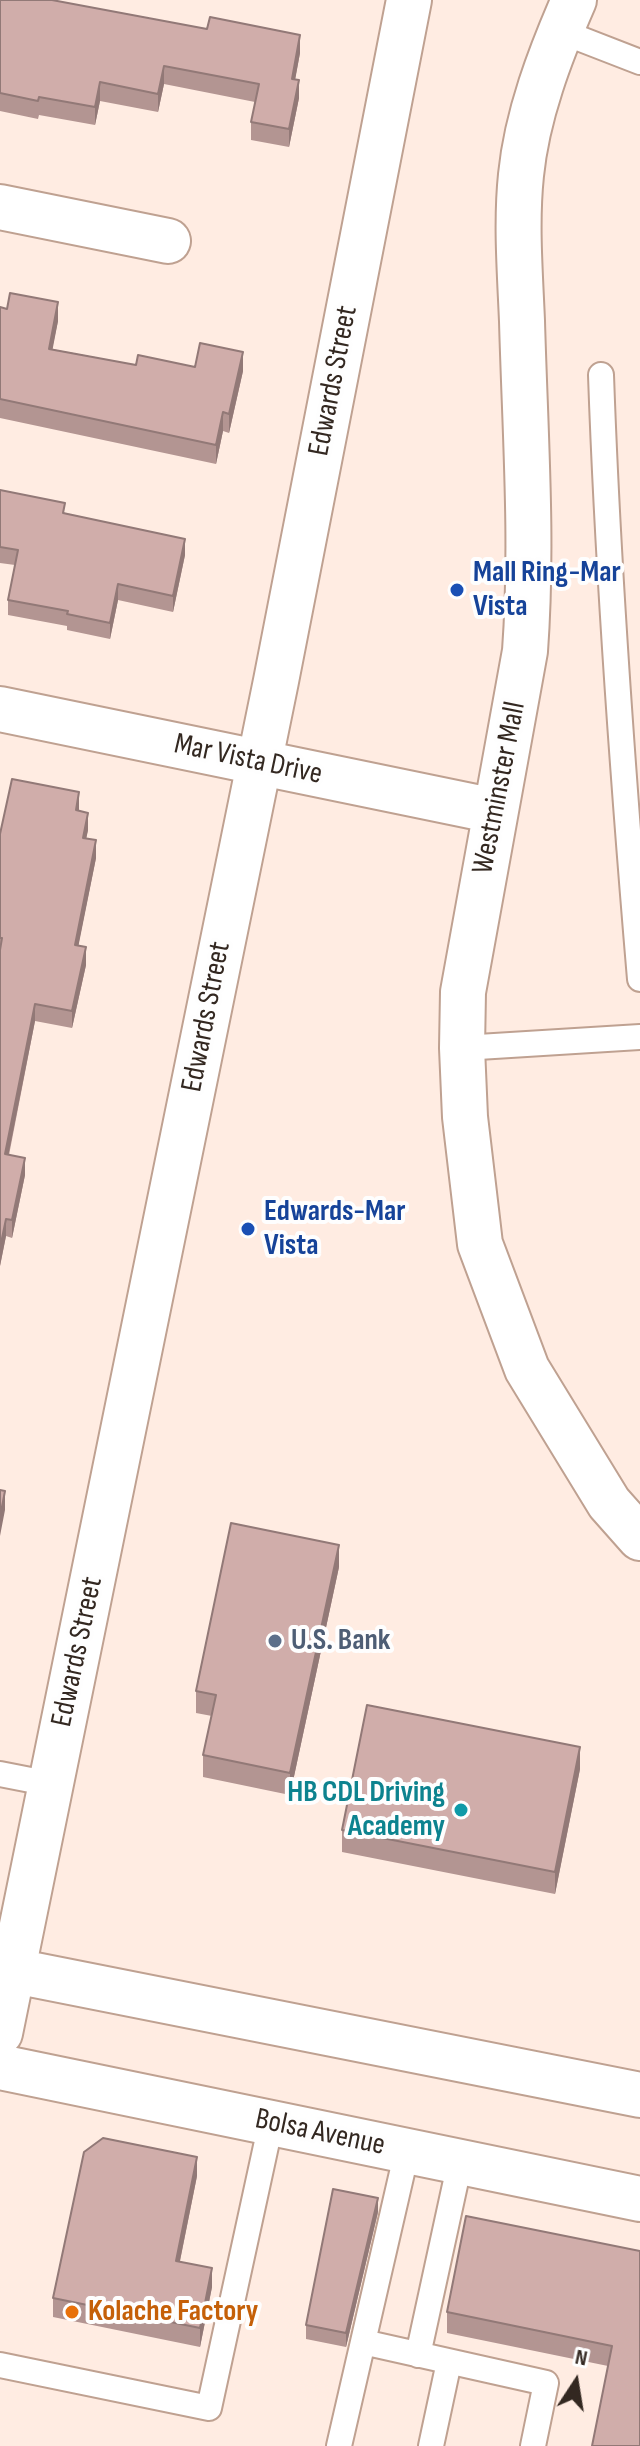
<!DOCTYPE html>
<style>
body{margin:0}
#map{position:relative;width:640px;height:2446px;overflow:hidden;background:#ffece2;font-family:"Sofia Sans Condensed",sans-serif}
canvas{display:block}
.north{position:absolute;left:536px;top:2342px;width:80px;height:80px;-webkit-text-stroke:6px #fefefe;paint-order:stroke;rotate:12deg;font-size:22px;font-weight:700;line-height:32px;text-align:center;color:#332821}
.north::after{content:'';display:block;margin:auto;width:28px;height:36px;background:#332821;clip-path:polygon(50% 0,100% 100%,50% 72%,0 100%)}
</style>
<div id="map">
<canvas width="640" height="2446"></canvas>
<div class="north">N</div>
</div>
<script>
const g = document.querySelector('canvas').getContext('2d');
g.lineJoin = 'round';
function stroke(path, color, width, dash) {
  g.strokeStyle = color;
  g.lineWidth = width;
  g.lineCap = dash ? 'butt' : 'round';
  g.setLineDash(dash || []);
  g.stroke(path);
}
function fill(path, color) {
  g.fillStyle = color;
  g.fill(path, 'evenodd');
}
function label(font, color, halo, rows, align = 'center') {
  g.font = font + ' "Sofia Sans Condensed",sans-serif';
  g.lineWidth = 8;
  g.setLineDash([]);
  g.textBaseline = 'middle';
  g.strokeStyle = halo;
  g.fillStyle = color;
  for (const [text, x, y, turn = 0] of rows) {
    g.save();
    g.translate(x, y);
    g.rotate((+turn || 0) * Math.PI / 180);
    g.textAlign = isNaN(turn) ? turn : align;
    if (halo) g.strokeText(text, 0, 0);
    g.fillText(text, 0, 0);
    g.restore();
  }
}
const lane = new Path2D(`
 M 560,31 L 640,62
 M 601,375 C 608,577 623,778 640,979
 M 462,1048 L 640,1037
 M 0,1774 L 51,1784
 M 363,2342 L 546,2383 L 533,2446
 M 418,2355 L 460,2162
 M 0,2365 L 209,2408 L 271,2123
 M 339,2446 L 407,2151
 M 431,2446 L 449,2362`);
const street = new Path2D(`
 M 574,0 C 550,55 527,115 521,175 C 516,223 520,273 522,321 C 525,431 533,541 525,651 L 463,992 L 462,1048 L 465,1117 L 480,1244 L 527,1369 L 609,1503 L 640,1538
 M 0,207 L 168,241
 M 0,709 L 495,811`);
const secondary = new Path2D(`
 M 0,1968 L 640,2095
 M 0,2033 L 276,681 L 409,0
 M 0,2067 L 640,2199`);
stroke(lane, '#bfa191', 28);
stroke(street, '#bfa191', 48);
stroke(secondary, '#bfa191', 48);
stroke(lane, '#fff', 24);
stroke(street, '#fff', 44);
stroke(secondary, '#fff', 44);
fill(new Path2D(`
 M 0,0 L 300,53 L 295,79 L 299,98 L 289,147 L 251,140 L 251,122 L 255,102 L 164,84 L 158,112 L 100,101 L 95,125 L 39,115 L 38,119 L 0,111 Z
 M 0,307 L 58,321 L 52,349 L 136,365 L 243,371 L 229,433 L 223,431 L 216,464 L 0,418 Z
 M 0,490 L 185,555 L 173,612 L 118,600 L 110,639 L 67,630 L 67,626 L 8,615 L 8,600 L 15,565 L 0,563 Z
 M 79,811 L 88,830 L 86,838 L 96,858 L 78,946 L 86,965 L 72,1028 L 35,1021 L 9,1155 L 25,1175 L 12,1238 L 6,1236 L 0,1266 L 0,834 Z
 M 339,1567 L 290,1795 L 203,1777 L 203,1755 L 212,1716 L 196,1713 L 196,1691 Z
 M 580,1769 L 555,1894 L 342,1852 L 342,1830 Z
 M 197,2176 L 180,2261 L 212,2287 L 200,2347 L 53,2317 L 53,2298 Z
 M 378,2212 L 346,2347 L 306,2339 L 306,2325 Z
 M 640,2251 L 608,2366 L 447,2333 L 447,2312 Z`), '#b39592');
fill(new Path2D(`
 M 300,35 L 300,53 L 292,97 L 292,79 Z
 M 164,66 L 164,84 L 158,112 L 158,94 Z
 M 299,80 L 299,98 L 289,147 L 289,129 Z
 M 100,82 L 100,101 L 95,125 L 95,107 Z
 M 58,302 L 58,321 L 49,368 L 49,349 Z
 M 243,352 L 243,371 L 229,433 L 229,414 Z
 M 223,412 L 223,431 L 216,464 L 216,445 Z
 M 185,539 L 185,555 L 173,612 L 173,596 Z
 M 118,584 L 118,600 L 110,639 L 110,623 Z
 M 79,792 L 79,810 L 76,828 L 76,810 Z
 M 88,813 L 88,830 L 83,855 L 83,838 Z
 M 96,840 L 96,858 L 75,963 L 75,945 Z
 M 86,947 L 86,965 L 72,1028 L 72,1011 Z
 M 35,1004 L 35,1021 L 5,1172 L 5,1154 Z
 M 25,1158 L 25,1175 L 12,1238 L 12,1220 Z
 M 6,1219 L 6,1236 L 0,1266 L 0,1248 Z
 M 5,1491 L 5,1510 L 0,1536 L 0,1517 Z
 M 339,1545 L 339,1567 L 290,1795 L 290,1773 Z
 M 580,1747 L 580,1769 L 555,1894 L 555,1872 Z
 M 197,2157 L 197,2176 L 176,2280 L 176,2261 Z
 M 378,2198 L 378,2212 L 346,2347 L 346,2333 Z
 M 212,2268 L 212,2287 L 200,2347 L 200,2328 Z`), '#927977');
const building = new Path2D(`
 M 0,0 L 52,0 L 207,29 L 210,17 L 300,35 L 292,79 L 299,80 L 289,129 L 251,122 L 259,84 L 164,66 L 158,94 L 100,82 L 95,107 L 39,97 L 38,101 L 0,93 Z
 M 10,293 L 58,302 L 49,349 L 136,365 L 138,355 L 195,367 L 200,343 L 243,352 L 229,414 L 223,412 L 216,445 L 0,399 L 0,307 L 7,309 Z
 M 0,490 L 65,503 L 63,513 L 185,539 L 173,596 L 118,584 L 110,623 L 67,614 L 68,611 L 8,600 L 18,550 L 0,547 Z
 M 12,779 L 79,792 L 76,810 L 88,813 L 83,838 L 96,840 L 75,945 L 86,947 L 72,1011 L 35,1004 L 5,1154 L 25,1158 L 12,1220 L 6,1219 L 0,1248 L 0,950 L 2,938 L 0,938 L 0,834 Z
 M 0,1490 L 5,1491 L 0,1517 Z
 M 231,1523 L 339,1545 L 290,1773 L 203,1755 L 216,1695 L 196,1691 Z
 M 367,1705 L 580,1747 L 555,1872 L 342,1830 Z
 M 103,2138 L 197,2157 L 176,2261 L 212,2268 L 200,2328 L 53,2298 L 84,2152 Z
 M 333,2189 L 378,2198 L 346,2333 L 306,2325 Z
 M 466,2216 L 640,2251 L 640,2446 L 592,2446 L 612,2346 L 447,2312 Z`);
fill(building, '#d0adaa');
stroke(building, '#927977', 2);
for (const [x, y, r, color] of [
 [457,590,8,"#1a4fb4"],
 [248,1229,8,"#1a4fb4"],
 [275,1641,8,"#5c6f8a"],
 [461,1810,8,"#0f9aa8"],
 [72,2312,8,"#e8710a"]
]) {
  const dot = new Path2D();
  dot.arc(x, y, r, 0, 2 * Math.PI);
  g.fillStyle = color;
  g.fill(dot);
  stroke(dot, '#fefefe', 3);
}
label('30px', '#332821', '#fefefe', [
 ["Edwards Street",334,381,-79],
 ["Mar Vista Drive",248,760,12],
 ["Westminster Mall",500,788,-79],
 ["Edwards Street",207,1017,-79],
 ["Edwards Street",78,1652,-78],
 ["Bolsa Avenue",320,2133,12]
]);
label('bold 30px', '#164399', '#fefefe', [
 ["Mall Ring-Mar",473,573],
 ["Vista",473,607],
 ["Edwards-Mar",264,1212],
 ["Vista",264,1246]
], 'left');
label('bold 30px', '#4e5e75', '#fefefe', [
 ["U.S. Bank",291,1641]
], 'left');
label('bold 30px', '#0d838f', '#fefefe', [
 ["HB CDL Driving",445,1793],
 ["Academy",445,1827]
], 'right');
label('bold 30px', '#c56008', '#fefefe', [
 ["Kolache Factory",88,2312]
], 'left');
</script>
